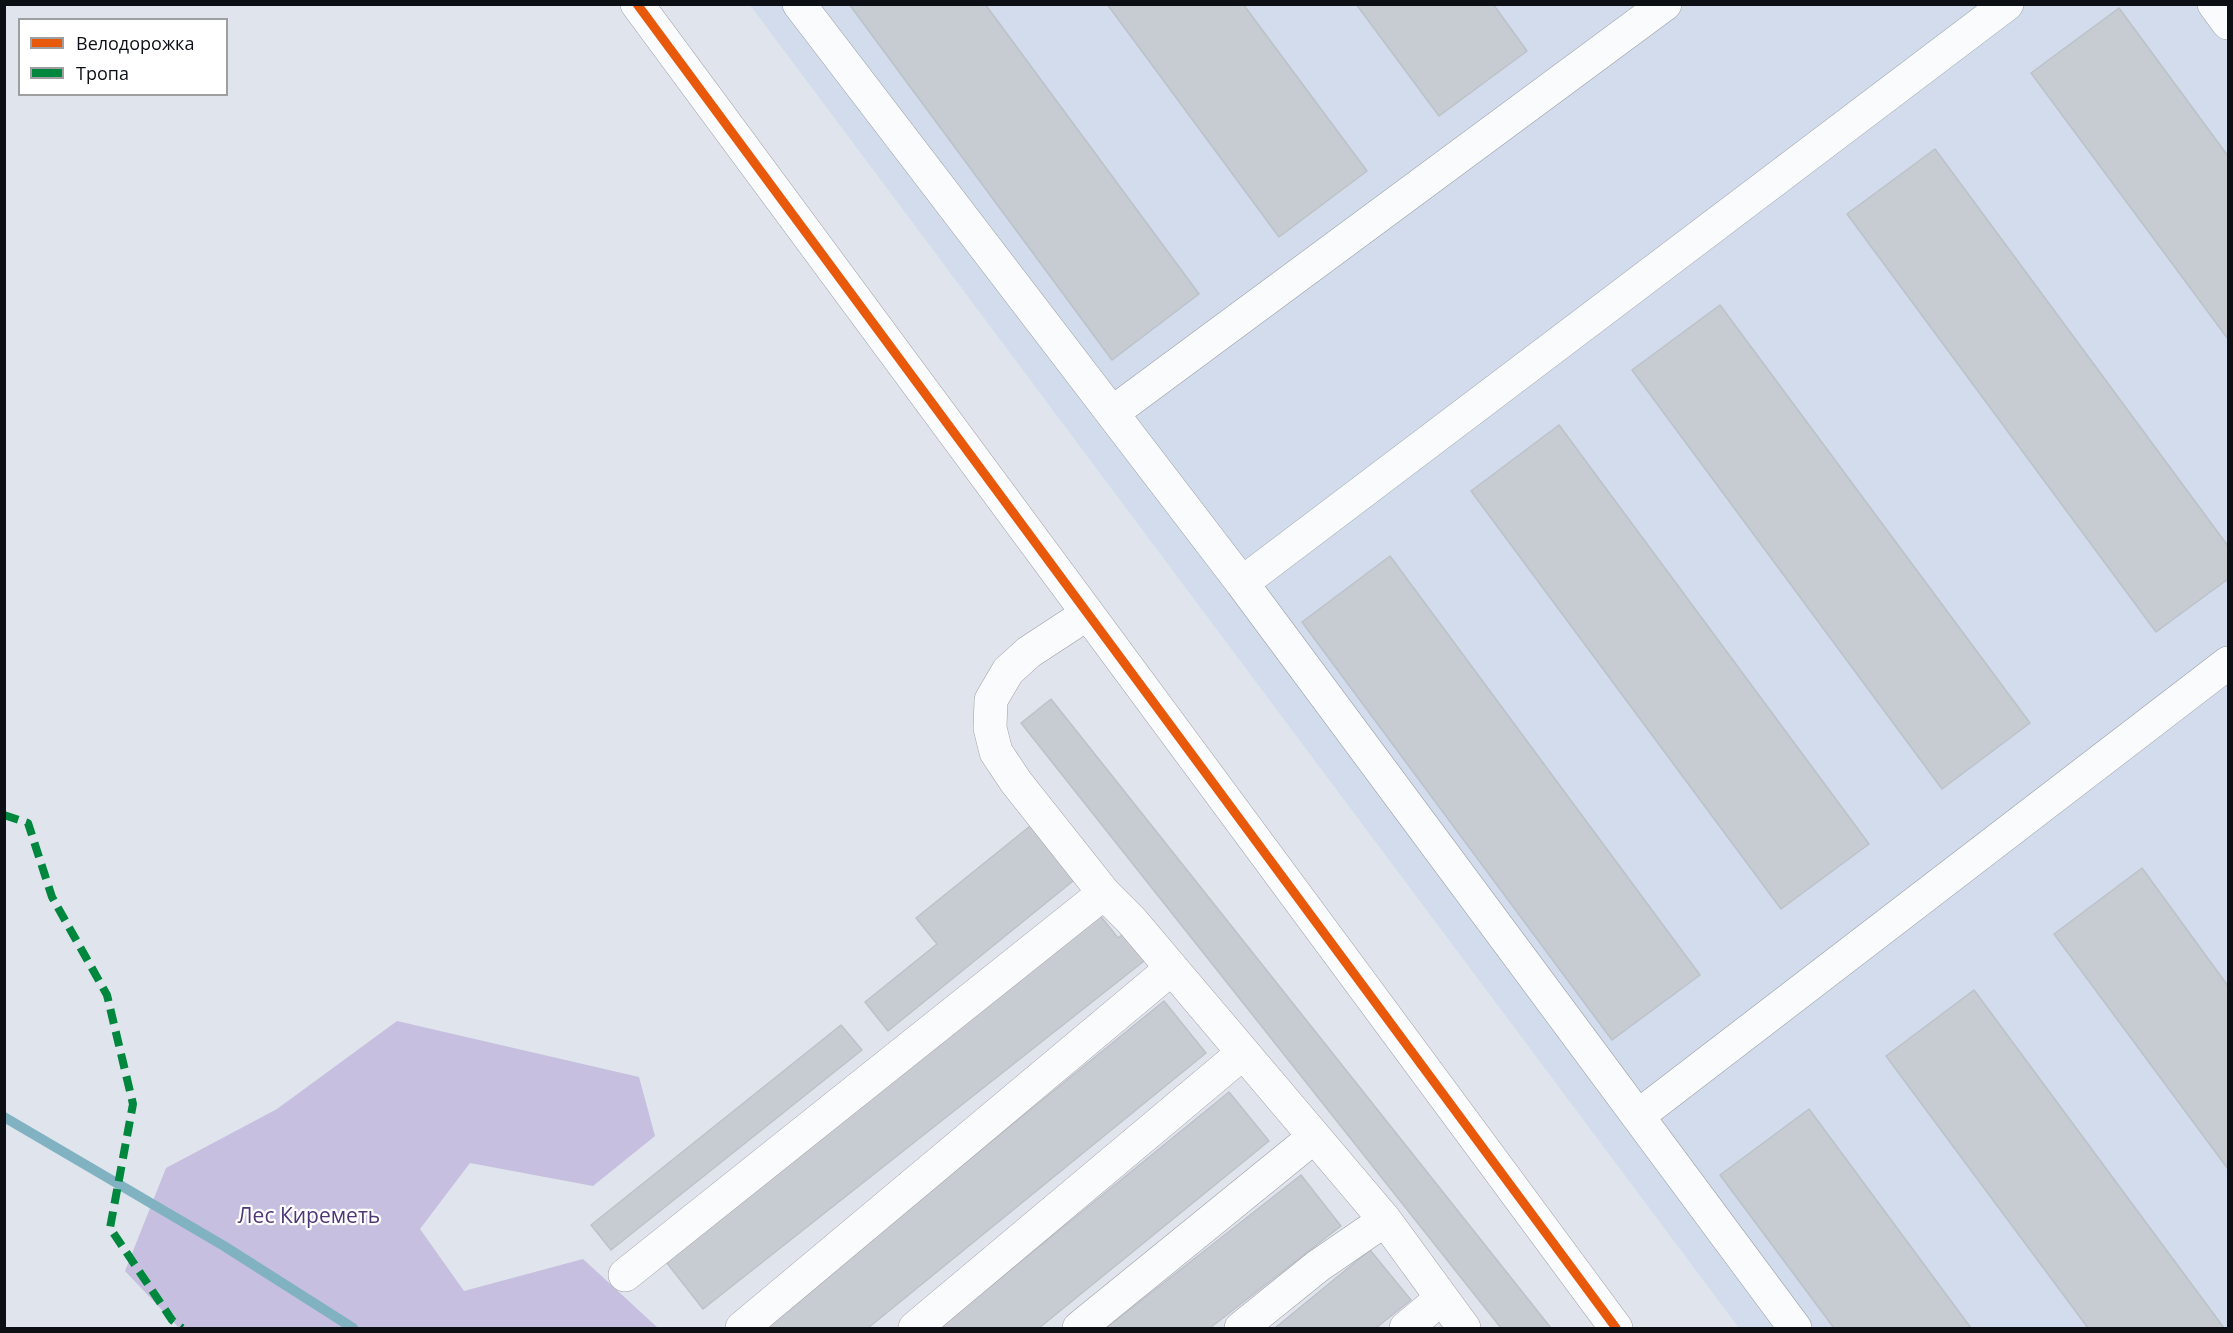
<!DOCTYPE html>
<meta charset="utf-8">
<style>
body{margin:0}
#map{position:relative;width:2233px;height:1333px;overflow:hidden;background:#dfe4ed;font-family:"Open Sans",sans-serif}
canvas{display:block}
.frame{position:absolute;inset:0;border:6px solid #0c1015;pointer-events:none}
.legend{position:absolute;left:18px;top:18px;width:210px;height:78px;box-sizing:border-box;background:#fff;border:2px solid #9e9fa1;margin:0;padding:8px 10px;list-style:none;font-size:18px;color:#0c1015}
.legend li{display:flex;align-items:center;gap:12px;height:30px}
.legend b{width:30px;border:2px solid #9e9fa1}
</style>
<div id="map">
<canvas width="2233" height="1333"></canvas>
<div class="frame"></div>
<ul class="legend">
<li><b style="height:8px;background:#e8590c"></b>Велодорожка</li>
<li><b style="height:8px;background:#00873e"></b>Тропа</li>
</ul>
</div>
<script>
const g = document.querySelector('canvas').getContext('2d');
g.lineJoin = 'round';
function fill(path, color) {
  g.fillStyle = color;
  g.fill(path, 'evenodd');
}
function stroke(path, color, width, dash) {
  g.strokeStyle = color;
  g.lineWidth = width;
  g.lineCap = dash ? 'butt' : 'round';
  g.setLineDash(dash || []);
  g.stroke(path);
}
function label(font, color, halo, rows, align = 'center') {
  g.font = font + ' "Open Sans",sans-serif';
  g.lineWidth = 4.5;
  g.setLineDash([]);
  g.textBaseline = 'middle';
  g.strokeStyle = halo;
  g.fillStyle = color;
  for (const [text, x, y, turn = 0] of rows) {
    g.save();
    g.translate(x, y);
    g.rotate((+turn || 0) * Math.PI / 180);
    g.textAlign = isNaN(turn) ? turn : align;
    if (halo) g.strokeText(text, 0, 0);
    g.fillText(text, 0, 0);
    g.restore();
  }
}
fill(new Path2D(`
 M 750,5 L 2228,5 L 2228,1328 L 1739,1328 Z`), '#d2dcec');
fill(new Path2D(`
 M 397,1021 L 639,1077 L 655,1136 L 593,1186 L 470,1163 L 420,1229 L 464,1291 L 583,1259 L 658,1328 L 179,1328 L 125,1271 L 166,1168 L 277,1109 Z`), '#c6bfdf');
stroke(new Path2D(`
 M 4,1117 L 224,1246 L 353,1328`), '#80b2c2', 10);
const building = new Path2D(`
 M 849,4 L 985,4 L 1199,294 L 1112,360 Z
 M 1107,4 L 1243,4 L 1367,171 L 1279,237 Z
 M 1356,4 L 1493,4 L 1527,51 L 1439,116 Z
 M 2119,8 L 2228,156 L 2228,339 L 2031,73 Z
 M 1935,149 L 2228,546 L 2228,579 L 2156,632 L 1847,214 Z
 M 1720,305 L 2030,723 L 1942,789 L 1632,370 Z
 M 1559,425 L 1869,844 L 1781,909 L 1471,491 Z
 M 1390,556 L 1700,975 L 1612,1040 L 1302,622 Z
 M 1051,699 L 1551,1328 L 1501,1328 L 1021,723 Z
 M 1050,810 L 1094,864 L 888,1031 L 865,1002 L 937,944 L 916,918 Z
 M 2142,868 L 2228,986 L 2228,1169 L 2054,934 Z
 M 1099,914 L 1118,938 L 1136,923 L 1158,950 L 703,1309 L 663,1258 Z
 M 1974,990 L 2224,1328 L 2088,1328 L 1886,1056 Z
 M 1164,1001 L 1206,1053 L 868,1328 L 762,1328 Z
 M 841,1025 L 862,1050 L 611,1250 L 591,1225 Z
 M 1229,1092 L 1269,1141 L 1039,1328 L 939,1328 Z
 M 1809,1109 L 1971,1328 L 1834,1328 L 1720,1175 Z
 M 1301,1175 L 1341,1226 L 1210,1328 L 1106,1328 Z
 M 1370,1250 L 1411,1300 L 1376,1328 L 1275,1328 Z`);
fill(building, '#c7ccd3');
stroke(building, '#bcc2c8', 1.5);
const minor = new Path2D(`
 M 637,4 L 1616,1328
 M 799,4 L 1242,583 L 2007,4
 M 2214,4 L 2228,23
 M 1112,413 L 1665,4
 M 1242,583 L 1795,1328
 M 1087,614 L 1029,652 L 1008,671 L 991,700 L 990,728 L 996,752 L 1016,782 L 1104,893 L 1131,920 L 1385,1220 L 1464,1328
 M 1638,1116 L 2228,663
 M 625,1275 L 1104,893
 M 742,1328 L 1171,969
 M 915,1328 L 1243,1053
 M 1079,1328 L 1314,1137
 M 1241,1328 L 1318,1266 L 1385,1220
 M 1406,1328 L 1442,1298`);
stroke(minor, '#9a9fa6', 34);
stroke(minor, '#fafbfc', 33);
stroke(new Path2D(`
 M 4,815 L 28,823 L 52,897 L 107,995 L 133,1104 L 110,1228 L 172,1320 L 182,1328`), '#00873e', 8, [15, 8]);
stroke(new Path2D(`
 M 637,4 L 1616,1328`), '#e8590c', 9);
label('21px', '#4f3675', '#fff', [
 ["Лес Киреметь",309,1217]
]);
</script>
